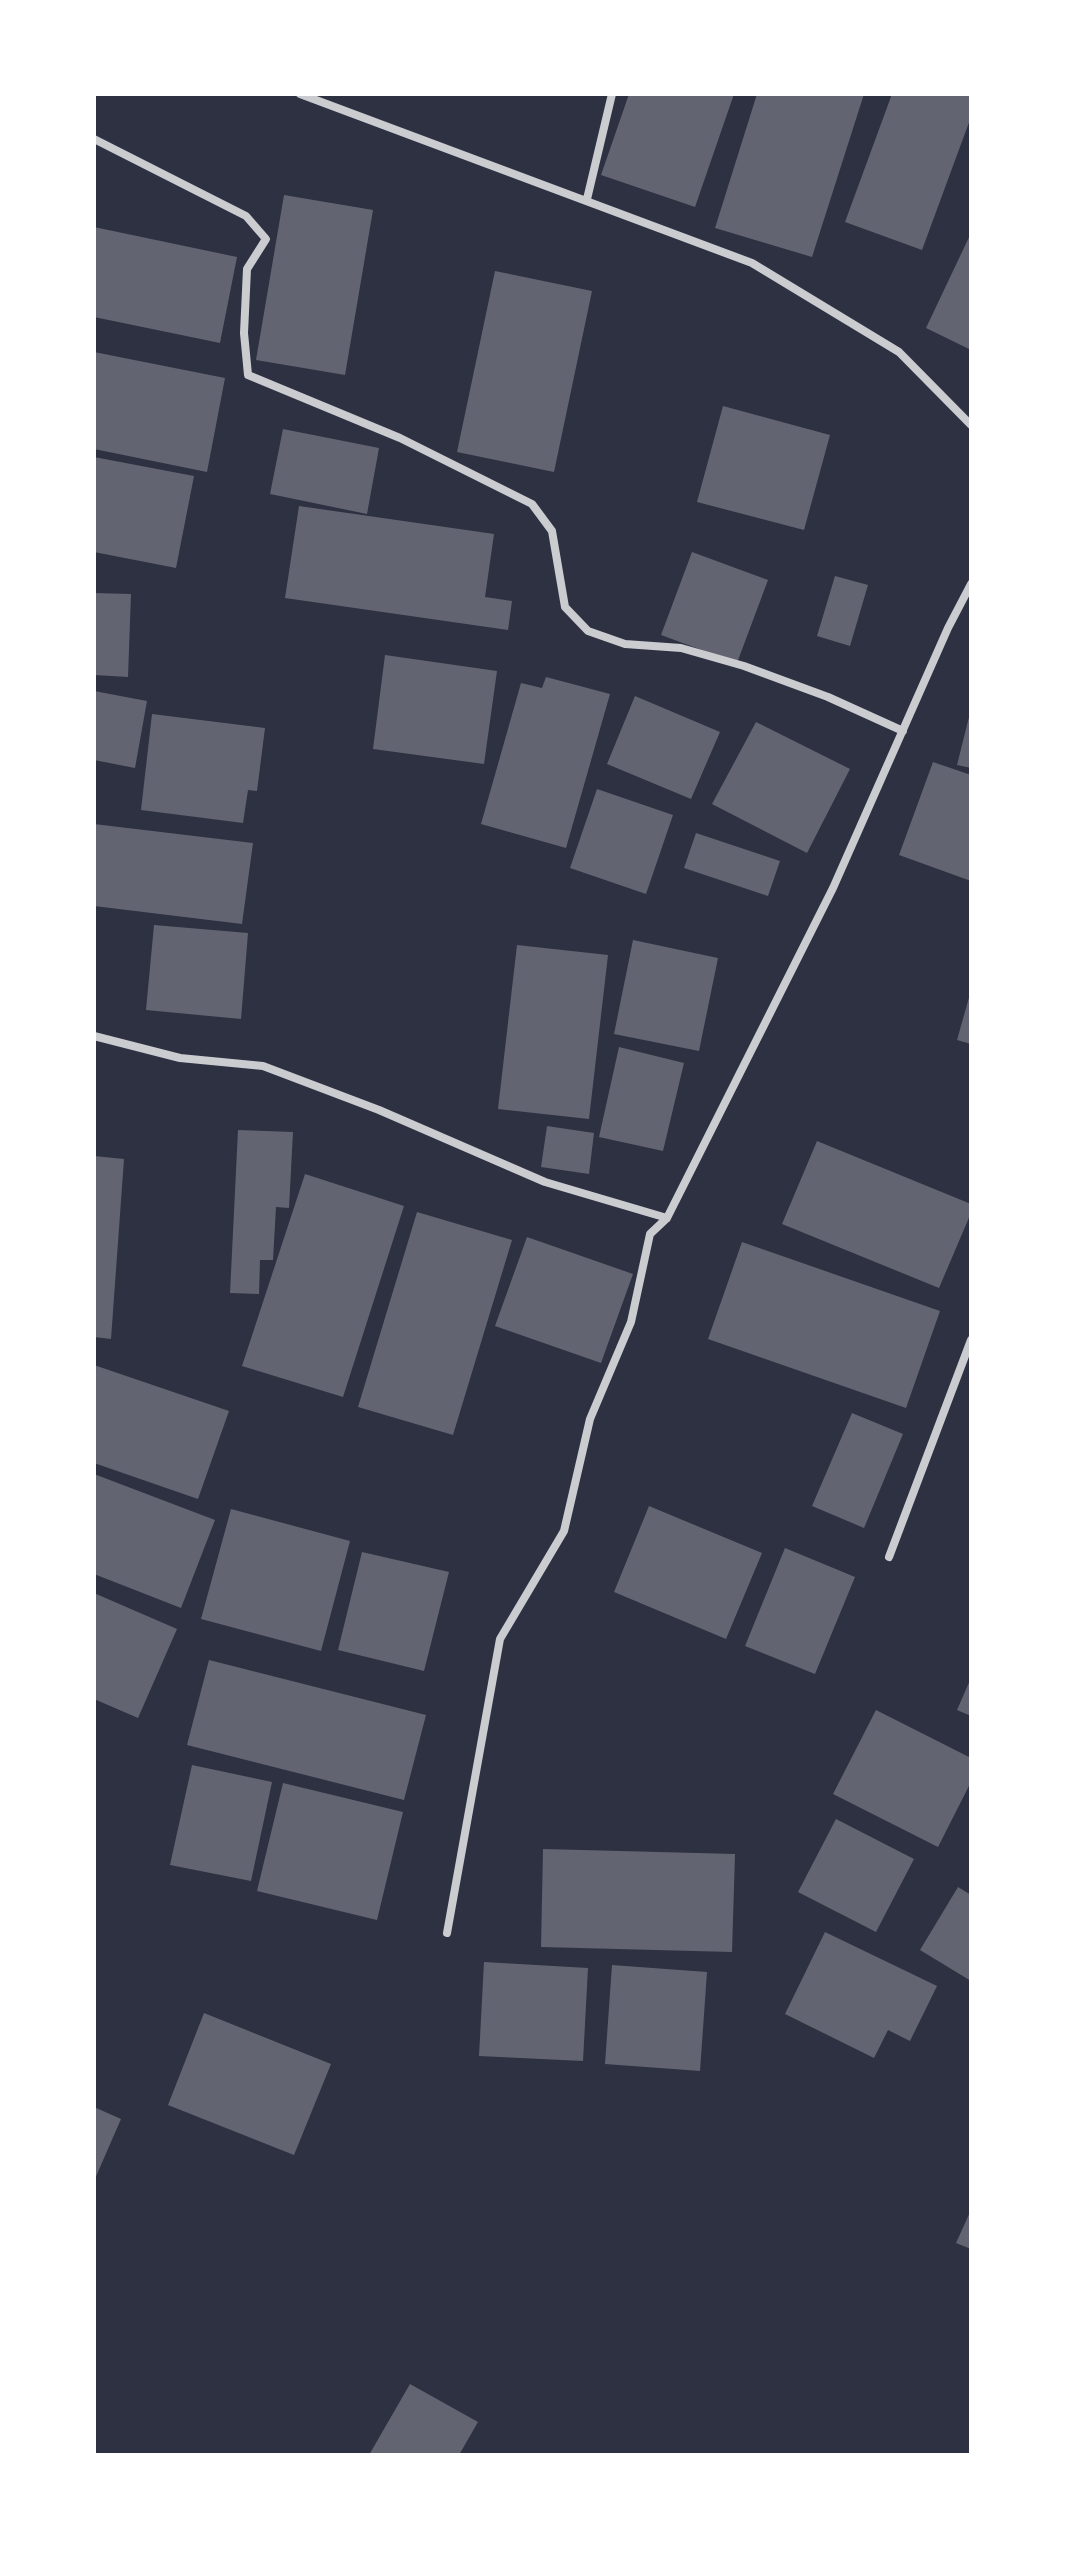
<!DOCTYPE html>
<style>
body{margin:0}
#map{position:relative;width:1065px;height:2549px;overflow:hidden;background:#2d3142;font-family:Manrope,sans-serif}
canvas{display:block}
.frame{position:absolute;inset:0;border:96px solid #fff;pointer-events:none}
</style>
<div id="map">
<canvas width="1065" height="2549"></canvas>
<div class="frame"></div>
</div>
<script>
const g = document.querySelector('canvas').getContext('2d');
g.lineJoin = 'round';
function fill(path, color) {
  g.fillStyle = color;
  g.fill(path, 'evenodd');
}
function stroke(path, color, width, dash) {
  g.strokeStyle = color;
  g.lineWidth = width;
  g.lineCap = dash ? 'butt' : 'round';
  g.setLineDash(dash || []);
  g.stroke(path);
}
fill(new Path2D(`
 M 629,94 L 734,94 L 695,207 L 601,175 Z
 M 757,94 L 864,94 L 812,257 L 715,228 Z
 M 892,94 L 971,94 L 971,117 L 922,250 L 845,222 Z
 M 284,195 L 373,210 L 345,375 L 256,360 Z
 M 94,227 L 237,257 L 220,343 L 94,317 Z
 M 971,233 L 971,350 L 926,328 Z
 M 495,271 L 592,291 L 554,472 L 457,452 Z
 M 94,352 L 225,378 L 207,472 L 94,449 Z
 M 723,406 L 830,435 L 804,530 L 697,502 Z
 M 283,429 L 379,448 L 367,514 L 270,494 Z
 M 94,457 L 194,476 L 176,568 L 94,552 Z
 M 299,506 L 494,534 L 485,597 L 512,601 L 508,630 L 285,598 Z
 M 692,552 L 768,580 L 737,663 L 661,635 Z
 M 835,576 L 868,585 L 850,646 L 817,636 Z
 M 94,593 L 131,594 L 128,677 L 94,675 Z
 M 385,655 L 497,671 L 484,764 L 373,749 Z
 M 546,677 L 610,694 L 566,848 L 481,824 L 521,683 L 542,688 Z
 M 94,691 L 147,701 L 135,768 L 94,760 Z
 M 635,696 L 720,732 L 691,799 L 607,764 Z
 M 970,713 L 971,713 L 971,768 L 957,765 Z
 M 152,714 L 265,728 L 257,791 L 248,790 L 243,823 L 141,810 Z
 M 756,722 L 850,769 L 807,853 L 712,804 Z
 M 933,762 L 971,775 L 971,881 L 899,855 Z
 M 597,789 L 673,815 L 646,894 L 570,868 Z
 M 94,824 L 253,843 L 242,924 L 94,906 Z
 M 696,833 L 780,861 L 768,896 L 684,868 Z
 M 154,925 L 248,933 L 241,1019 L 146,1010 Z
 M 633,940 L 718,958 L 699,1051 L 614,1034 Z
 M 517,945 L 608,955 L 589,1119 L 498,1109 Z
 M 970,994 L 971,994 L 971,1044 L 957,1040 Z
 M 619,1047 L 684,1063 L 663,1151 L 599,1137 Z
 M 547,1126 L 594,1133 L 589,1174 L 541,1167 Z
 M 238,1130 L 293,1132 L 289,1208 L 276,1207 L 273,1260 L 260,1260 L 259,1294 L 230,1293 Z
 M 817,1141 L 971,1204 L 971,1213 L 939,1288 L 782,1224 Z
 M 94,1156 L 124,1159 L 111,1339 L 94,1337 Z
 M 305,1174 L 404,1206 L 343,1397 L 242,1366 Z
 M 417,1212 L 512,1240 L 453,1435 L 358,1407 Z
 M 527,1237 L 633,1274 L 601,1363 L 495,1326 Z
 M 742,1242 L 940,1311 L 906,1408 L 708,1339 Z
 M 94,1365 L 229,1411 L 198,1499 L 94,1463 Z
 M 852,1413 L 903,1434 L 864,1528 L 812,1506 Z
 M 94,1474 L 215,1520 L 181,1608 L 94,1574 Z
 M 649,1506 L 762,1553 L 726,1639 L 614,1592 Z
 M 231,1509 L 350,1541 L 321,1651 L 201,1619 Z
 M 785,1548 L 855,1577 L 815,1674 L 745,1646 Z
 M 362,1552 L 449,1572 L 424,1671 L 338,1650 Z
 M 94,1593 L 177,1629 L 138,1718 L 94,1699 Z
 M 209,1660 L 426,1715 L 404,1800 L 187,1745 Z
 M 971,1678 L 971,1716 L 957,1710 Z
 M 876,1710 L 971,1758 L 971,1782 L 938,1847 L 833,1794 Z
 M 192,1765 L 272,1782 L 251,1881 L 170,1865 Z
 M 283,1783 L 403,1812 L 377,1920 L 257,1891 Z
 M 836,1819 L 914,1859 L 876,1932 L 798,1892 Z
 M 543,1849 L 735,1854 L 732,1952 L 541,1947 Z
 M 958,1887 L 971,1895 L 971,1981 L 920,1950 Z
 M 825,1932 L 937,1986 L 910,2041 L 888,2030 L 874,2058 L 785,2014 Z
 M 484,1962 L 588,1968 L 583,2061 L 479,2056 Z
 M 612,1965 L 707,1972 L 700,2071 L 605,2064 Z
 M 204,2013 L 331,2064 L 294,2155 L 168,2105 Z
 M 94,2107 L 121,2119 L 94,2181 Z
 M 971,2210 L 971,2249 L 956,2243 Z
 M 410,2384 L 478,2422 L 459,2455 L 369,2455 Z`), '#626471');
stroke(new Path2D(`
 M 300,94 L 752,263 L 899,352 L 971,425
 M 94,139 L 246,216 L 266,239 L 247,269 L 244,333 L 248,375 L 400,438 L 532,504 L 552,531 L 565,607 L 588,631 L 625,644 L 681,648 L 744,666 L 828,697 L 903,731
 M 587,199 L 612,94
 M 94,1036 L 180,1058 L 263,1066 L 379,1110 L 545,1182 L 667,1218
 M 889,1557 L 971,1340
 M 447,1933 L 500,1639 L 564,1531 L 590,1419 L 631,1322 L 650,1234 L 667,1218 L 833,888 L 948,628 L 971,584`), '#caccd0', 8);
</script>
